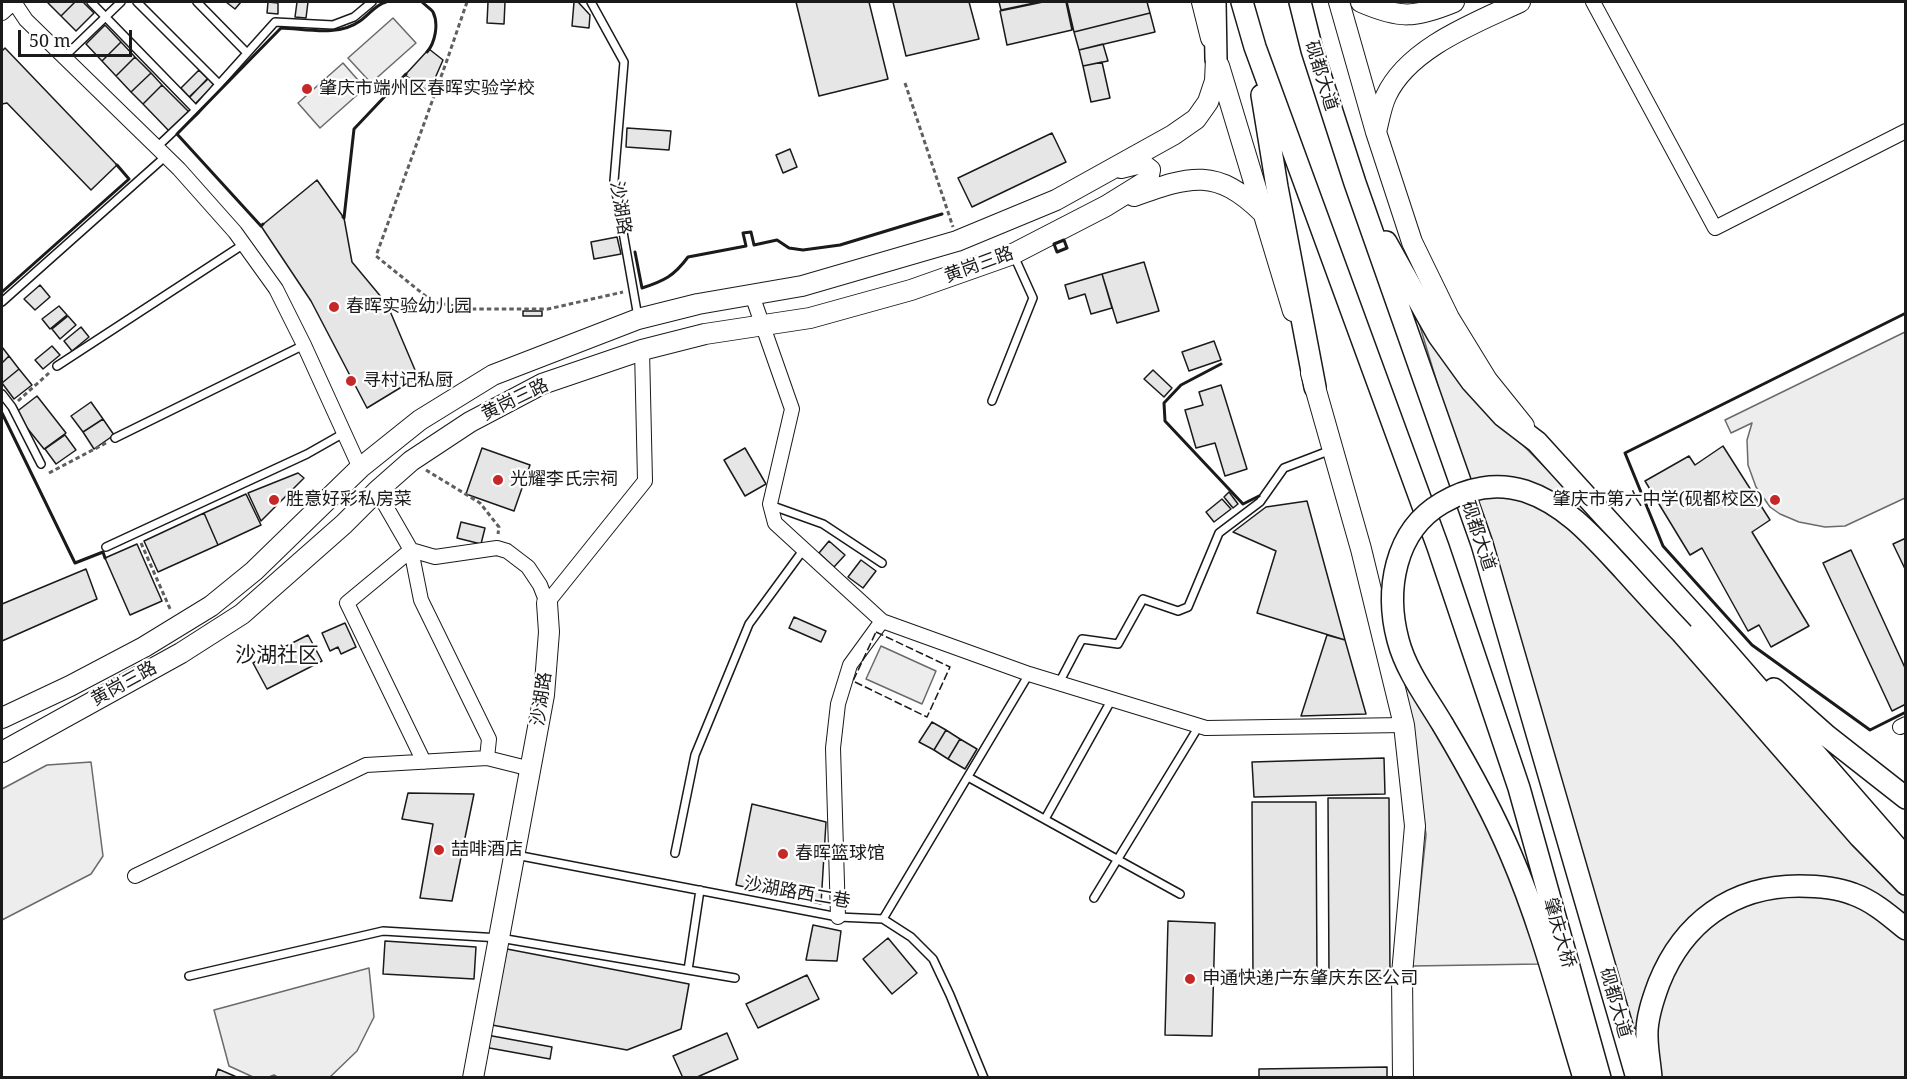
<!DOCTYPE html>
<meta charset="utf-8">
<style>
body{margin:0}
#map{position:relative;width:1907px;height:1079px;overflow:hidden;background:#fff;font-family:"Noto Serif",serif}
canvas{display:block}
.frame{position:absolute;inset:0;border:3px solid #1a1a1a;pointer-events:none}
.scale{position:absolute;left:18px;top:30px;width:114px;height:27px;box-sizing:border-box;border:3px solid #1a1a1a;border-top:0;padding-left:8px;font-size:18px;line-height:21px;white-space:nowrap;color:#1a1a1a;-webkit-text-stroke:4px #fff;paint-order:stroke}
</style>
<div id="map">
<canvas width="1907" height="1079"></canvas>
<div class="frame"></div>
<div class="scale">50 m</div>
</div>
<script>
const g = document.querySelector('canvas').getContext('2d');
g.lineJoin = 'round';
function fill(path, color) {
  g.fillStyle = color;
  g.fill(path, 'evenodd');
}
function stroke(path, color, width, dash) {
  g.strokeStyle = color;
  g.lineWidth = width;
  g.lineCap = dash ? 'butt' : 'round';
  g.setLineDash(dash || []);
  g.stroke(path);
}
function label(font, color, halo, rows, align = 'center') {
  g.font = font + ' "Noto Serif","Noto Sans SC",serif';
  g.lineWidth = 4.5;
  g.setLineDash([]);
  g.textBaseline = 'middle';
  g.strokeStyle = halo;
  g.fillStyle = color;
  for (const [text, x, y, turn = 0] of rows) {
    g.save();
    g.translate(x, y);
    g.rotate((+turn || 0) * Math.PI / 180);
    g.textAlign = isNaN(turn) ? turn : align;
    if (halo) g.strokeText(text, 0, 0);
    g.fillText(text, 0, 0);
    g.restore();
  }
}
const built = new Path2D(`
 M 393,18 L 416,43 L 371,83 L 348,58 Z
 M 343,63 L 365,88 L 320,128 L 298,103 Z
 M 1413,303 L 1514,436 L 1588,511 L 1602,561 L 1905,895 L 1905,1077 L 1652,1077 L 1633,1034 Z
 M 1905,332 L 1905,498 L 1845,526 L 1825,527 L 1799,522 L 1780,514 L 1770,507 L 1756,487 L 1748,465 L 1747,440 L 1752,423 L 1731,433 L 1725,420 Z
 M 881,646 L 936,671 L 922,704 L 866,679 Z
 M 1392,649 L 1454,756 L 1511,877 L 1540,964 L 1412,966 L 1426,835 L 1414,743 Z
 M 91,762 L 103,856 L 91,874 L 2,920 L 2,789 L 47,765 Z
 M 369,968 L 374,1017 L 357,1051 L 330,1077 L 279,1078 L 274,1075 L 269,1077 L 253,1077 L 229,1066 L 214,1010 Z`);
fill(built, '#ededed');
stroke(built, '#6a6a6a', 1.5);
const building = new Path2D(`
 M 50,2 L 75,2 L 61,16 L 48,3 Z
 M 75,2 L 83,2 L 94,13 L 76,31 L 61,16 Z
 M 226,2 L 241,2 L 235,9 Z
 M 268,2 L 278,3 L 278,14 L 267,13 Z
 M 297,2 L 308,2 L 306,18 L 295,17 Z
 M 488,2 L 505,2 L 504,24 L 487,23 Z
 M 574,2 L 578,2 L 590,15 L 589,28 L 572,26 Z
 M 796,2 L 869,2 L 888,79 L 819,96 Z
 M 893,2 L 969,2 L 979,39 L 906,56 Z
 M 999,2 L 1039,2 L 1001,10 Z
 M 1043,2 L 1066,2 L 1072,30 L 1007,45 L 1000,11 Z
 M 1067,2 L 1147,2 L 1150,13 L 1074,32 Z
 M 1150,13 L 1155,32 L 1079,50 L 1074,32 Z
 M 105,25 L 121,42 L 102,61 L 86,44 Z
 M 121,42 L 135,57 L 116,76 L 102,61 Z
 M 1103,44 L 1108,61 L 1083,66 L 1079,50 Z
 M 5,48 L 117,165 L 91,190 L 7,103 L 2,104 L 2,51 Z
 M 429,49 L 443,60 L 429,92 L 405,75 Z
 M 135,57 L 151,73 L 131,92 L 116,76 Z
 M 1102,62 L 1110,98 L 1091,102 L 1083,66 Z
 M 199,70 L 208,79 L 189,97 L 181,88 Z
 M 151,73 L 162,85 L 143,104 L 131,92 Z
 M 208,78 L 214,85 L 195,104 L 189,98 Z
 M 162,85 L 190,113 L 170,132 L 143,104 Z
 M 627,128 L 671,131 L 669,150 L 626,147 Z
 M 1052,133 L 1066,162 L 972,207 L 958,178 Z
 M 790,149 L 797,167 L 783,173 L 776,155 Z
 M 317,180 L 344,218 L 352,262 L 387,304 L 418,377 L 367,408 L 311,301 L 261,226 Z
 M 617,237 L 621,254 L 594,259 L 591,242 Z
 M 1144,262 L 1159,311 L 1117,323 L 1102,274 Z
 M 1102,274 L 1112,308 L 1091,314 L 1085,294 L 1069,299 L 1065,285 Z
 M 40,285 L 50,297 L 35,310 L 24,299 Z
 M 59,306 L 67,315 L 50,329 L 42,319 Z
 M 523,311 L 542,311 L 542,316 L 523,316 Z
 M 68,316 L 76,325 L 60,339 L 52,329 Z
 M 81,327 L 89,337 L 72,351 L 64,341 Z
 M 1214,341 L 1221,360 L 1189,371 L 1182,352 Z
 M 52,346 L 60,355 L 43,369 L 35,360 Z
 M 2,347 L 9,356 L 2,363 Z
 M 9,356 L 19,369 L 2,383 L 2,363 Z
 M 19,369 L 32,385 L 14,399 L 2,383 Z
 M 1153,370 L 1172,388 L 1164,397 L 1144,379 Z
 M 1221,385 L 1247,469 L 1225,476 L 1215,443 L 1196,448 L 1185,410 L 1203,405 L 1199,392 Z
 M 37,396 L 66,433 L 44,449 L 15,413 Z
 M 91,402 L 103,419 L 83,432 L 71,416 Z
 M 103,419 L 114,435 L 94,449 L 83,432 Z
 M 65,435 L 76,450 L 56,464 L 45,449 Z
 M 1723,446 L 1770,520 L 1752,532 L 1809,626 L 1771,647 L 1759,625 L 1748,631 L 1702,548 L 1690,555 L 1645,481 L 1689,456 L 1695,465 Z
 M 482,448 L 530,465 L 514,511 L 466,494 Z
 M 745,448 L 766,484 L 745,496 L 724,460 Z
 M 298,473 L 304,478 L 261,521 L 248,493 Z
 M 1229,492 L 1238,504 L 1233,508 L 1224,497 Z
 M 246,494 L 261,525 L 218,545 L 204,513 Z
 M 1222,499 L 1231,509 L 1214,522 L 1206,512 Z
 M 1307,501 L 1345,640 L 1257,613 L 1276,551 L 1233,532 L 1266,507 Z
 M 204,513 L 218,545 L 158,572 L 144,541 Z
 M 461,522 L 485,528 L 481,544 L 457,538 Z
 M 1906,538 L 1906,571 L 1893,544 Z
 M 829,541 L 845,555 L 834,567 L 819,553 Z
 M 137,544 L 162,601 L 130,615 L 105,558 Z
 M 1851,550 L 1906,670 L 1906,704 L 1892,711 L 1823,563 Z
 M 861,560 L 876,571 L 863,588 L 848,577 Z
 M 86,569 L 97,599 L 2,641 L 2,604 Z
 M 794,617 L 826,631 L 821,642 L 789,628 Z
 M 345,623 L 356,647 L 341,654 L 338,647 L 330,651 L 322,633 Z
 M 308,635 L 322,661 L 267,689 L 253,663 Z
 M 1327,635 L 1345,640 L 1366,714 L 1301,716 Z
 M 932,722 L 946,730 L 934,750 L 919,742 Z
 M 946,730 L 960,739 L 948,759 L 934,750 Z
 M 960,739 L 977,749 L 965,769 L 948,759 Z
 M 1384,758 L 1385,794 L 1254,797 L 1252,762 Z
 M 408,793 L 474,794 L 452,901 L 420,898 L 433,824 L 402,819 Z
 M 1328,798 L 1389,798 L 1390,978 L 1329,978 Z
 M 1252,802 L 1316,802 L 1317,978 L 1253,978 Z
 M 752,804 L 826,822 L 821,904 L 736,885 Z
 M 1168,921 L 1215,923 L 1212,1036 L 1165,1035 Z
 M 813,925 L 841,931 L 837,961 L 806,960 Z
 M 888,938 L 917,973 L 892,994 L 863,959 Z
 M 385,941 L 476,947 L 474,979 L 383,974 Z
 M 507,949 L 689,984 L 681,1029 L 627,1050 L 492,1025 Z
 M 807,975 L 819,999 L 758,1028 L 746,1004 Z
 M 727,1033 L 738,1059 L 695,1078 L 683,1078 L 673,1056 Z
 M 487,1035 L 552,1047 L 550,1059 L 484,1047 Z
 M 1387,1067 L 1387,1078 L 1259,1078 L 1259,1069 Z
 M 218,1069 L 239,1078 L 215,1078 Z`);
fill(building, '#e6e6e6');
stroke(building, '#1a1a1a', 1.5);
const lane = new Path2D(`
 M 91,2 L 196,110
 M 137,2 L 219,84
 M 197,2 L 246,52
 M 591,2 L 624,62 L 614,181 L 638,317
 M 64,57 L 121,2
 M 157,147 L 196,110 L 275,22 L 333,25 L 354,17 L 372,2
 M 2,302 L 166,156
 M 57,366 L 244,244
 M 2,394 L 12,407 L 41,464
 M 992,401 L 1033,298 L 1014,256
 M 115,438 L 304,345
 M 770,505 L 823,524 L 882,563
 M 106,547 L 307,454 L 344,433
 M 1059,683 L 1082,639 L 1118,644 L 1143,599 L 1178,611 L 1188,607 L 1219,533 L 1260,502 L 1284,468 L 1331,450
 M 968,777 L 1180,894
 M 1045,819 L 1112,699
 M 675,853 L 695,755 L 749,624 L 804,549
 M 516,855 L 838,917 L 883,919 L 911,937 L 933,959 L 950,995 L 984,1078
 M 1094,898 L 1199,726
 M 883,919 L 1029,674
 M 688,970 L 700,890
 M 189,976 L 383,931 L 500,938 L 735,978`);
const street = new Path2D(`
 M 14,2 L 26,20 L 179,169 L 235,232 L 276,289 L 304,345 L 360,468
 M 1593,2 L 1715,228 L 1906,131
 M 2,13 L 14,2
 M 752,295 L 792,409 L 770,504 L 775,523 L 882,621 L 1029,674 L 1206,728 L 1404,725
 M 377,491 L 411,550 L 435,557 L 497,548 L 507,551 L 528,567 L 540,585 L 547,603 L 645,481 L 642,350
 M 1900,727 L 1906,724
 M 424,762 L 347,603 L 411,550 L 421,600 L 489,739 L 487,758
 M 135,876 L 366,765 L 487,758 L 531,769
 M 838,917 L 833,748 L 838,704 L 850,665 L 882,621`);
const secondary = new Path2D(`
 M 1202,2 L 1211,38
 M 1339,2 L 1376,132 L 1412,242 L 1449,318 L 1487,380 L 1524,426
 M 1361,2 C 1400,19 1415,18 1454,2
 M 1219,66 L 1293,311
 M 1376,132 C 1379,120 1381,107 1386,96 C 1408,48 1475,23 1520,2
 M 1134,196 C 1191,176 1216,167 1263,213
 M 1311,373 L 1361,549 L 1404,725 L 1415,826 L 1402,974 L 1403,1078
 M 2,718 L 70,686 L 144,647 L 211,606 L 254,571 L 360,468 L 420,420 L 493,375 L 638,319 L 698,304 L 802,286 L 957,241 L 1056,200 L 1173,135 L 1196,119 L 1208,102 L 1215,81 L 1216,59
 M 2,752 L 181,653 L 242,614 L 344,524 L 377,491 L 411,461 L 470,422 L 542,384 L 642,350 L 705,334 L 810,318 L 911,290 L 1013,254 L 1106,206 L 1148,180 L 1150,170 L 1141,163 L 1121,168
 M 473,1078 L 544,695 L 549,632 L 547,603`);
const primary = new Path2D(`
 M 1215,2 L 1216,59
 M 1242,2 L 1255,47 L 1438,547 L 1519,788 L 1600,1078
 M 1300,2 L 1312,50 L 1355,183 L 1482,544 L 1637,1078
 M 1262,95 L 1277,187 L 1315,387
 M 1386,242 L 1438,335 L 1472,382 L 1503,416 L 1537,442 L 1703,625 L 1906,858
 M 1683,634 L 1860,837 L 1906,884
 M 1774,689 L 1827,736 L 1906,798
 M 1443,725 C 1468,767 1492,810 1511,855 C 1542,927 1561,1003 1584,1078
 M 1651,1078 C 1650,1064 1647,1050 1647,1037 C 1646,1019 1653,999 1659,983 C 1683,923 1732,886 1799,886 C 1817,886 1835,887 1853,894 C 1873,901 1889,915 1906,929`);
stroke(lane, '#1a1a1a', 10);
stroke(street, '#1a1a1a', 16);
stroke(secondary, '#1a1a1a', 22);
stroke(primary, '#1a1a1a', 24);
stroke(new Path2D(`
 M 467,2 L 446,63 L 376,256 L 433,302 L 471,309 L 548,309 L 623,292
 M 905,83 L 953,227
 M 18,401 L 49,373
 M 426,470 L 480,503 L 499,527 L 498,534
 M 49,473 L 106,443
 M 141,543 L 171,611`), '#5f5f5f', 3, [4.5, 3]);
stroke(lane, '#fff', 7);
stroke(street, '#fff', 14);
stroke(secondary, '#fff', 20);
stroke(primary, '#fff', 21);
const primaryBridge = new Path2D(`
 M 1443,725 C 1427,698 1406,671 1398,640 C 1385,591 1394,531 1442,503 C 1467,488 1496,482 1525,491 C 1567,505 1595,539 1624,570 C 1643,591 1663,613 1683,634`);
stroke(primaryBridge, '#1a1a1a', 24, []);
stroke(primaryBridge, '#fff', 21);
stroke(new Path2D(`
 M 876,632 L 950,667 L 927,717 L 853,681 Z`), '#1a1a1a', 1.5, [8, 3]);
stroke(new Path2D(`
 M 422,2 C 425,5 431,9 433,12 C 439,24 435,43 427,52
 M 343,217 L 344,218 L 354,129 L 406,74
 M 263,224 L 261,226 L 177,134 L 281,28 C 307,29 338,37 360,21 C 370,14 375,5 386,2
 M 1064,240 L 1067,248 L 1057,252 L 1054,244 Z
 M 635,252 L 642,288 C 664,281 674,276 688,257 L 746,246 L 743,233 L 751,232 L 754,245 L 777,240 L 789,248 L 803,250 L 840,245 L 942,214
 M 2,292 L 129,179 L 117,165
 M 1906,313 L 1625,453 L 1663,546 L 1752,645 L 1870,730 L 1906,712
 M 1221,364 L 1181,385 L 1164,403 L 1165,421 L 1243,504 L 1259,496
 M 2,413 L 75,563 L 103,552 L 105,558`), '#1a1a1a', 3);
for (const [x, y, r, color] of [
 [307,89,6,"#c62828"],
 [334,307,6,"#c62828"],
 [351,381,6,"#c62828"],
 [498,480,6,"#c62828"],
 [274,500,6,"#c62828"],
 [1775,500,6,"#c62828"],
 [439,850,6,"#c62828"],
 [783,854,6,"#c62828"],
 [1190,979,6,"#c62828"]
]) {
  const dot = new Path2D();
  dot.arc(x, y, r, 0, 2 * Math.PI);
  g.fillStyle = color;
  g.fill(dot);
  stroke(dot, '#fff', 2);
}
label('18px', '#1a1a1a', '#fff', [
 ["砚都大道",1321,76,73],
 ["沙湖路",620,208,81],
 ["黄岗三路",979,265,-20],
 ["黄岗三路",515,400,-26],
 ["砚都大道",1478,536,72],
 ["黄岗三路",124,684,-29],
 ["沙湖路",542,699,-82],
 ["沙湖路西二巷",797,893,10],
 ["肇庆大桥",1559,933,74],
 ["砚都大道",1615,1003,74]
]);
label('18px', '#1a1a1a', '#fff', [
 ["肇庆市端州区春晖实验学校",319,89],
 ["春晖实验幼儿园",346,307],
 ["寻村记私厨",363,381],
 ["光耀李氏宗祠",510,480],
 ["胜意好彩私房菜",286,500],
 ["肇庆市第六中学(砚都校区)",1763,500,"right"],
 ["喆啡酒店",451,850],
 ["春晖篮球馆",795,854],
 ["申通快递广东肇庆东区公司",1202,979]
], 'left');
label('21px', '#1a1a1a', '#fff', [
 ["沙湖社区",277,656]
]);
</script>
